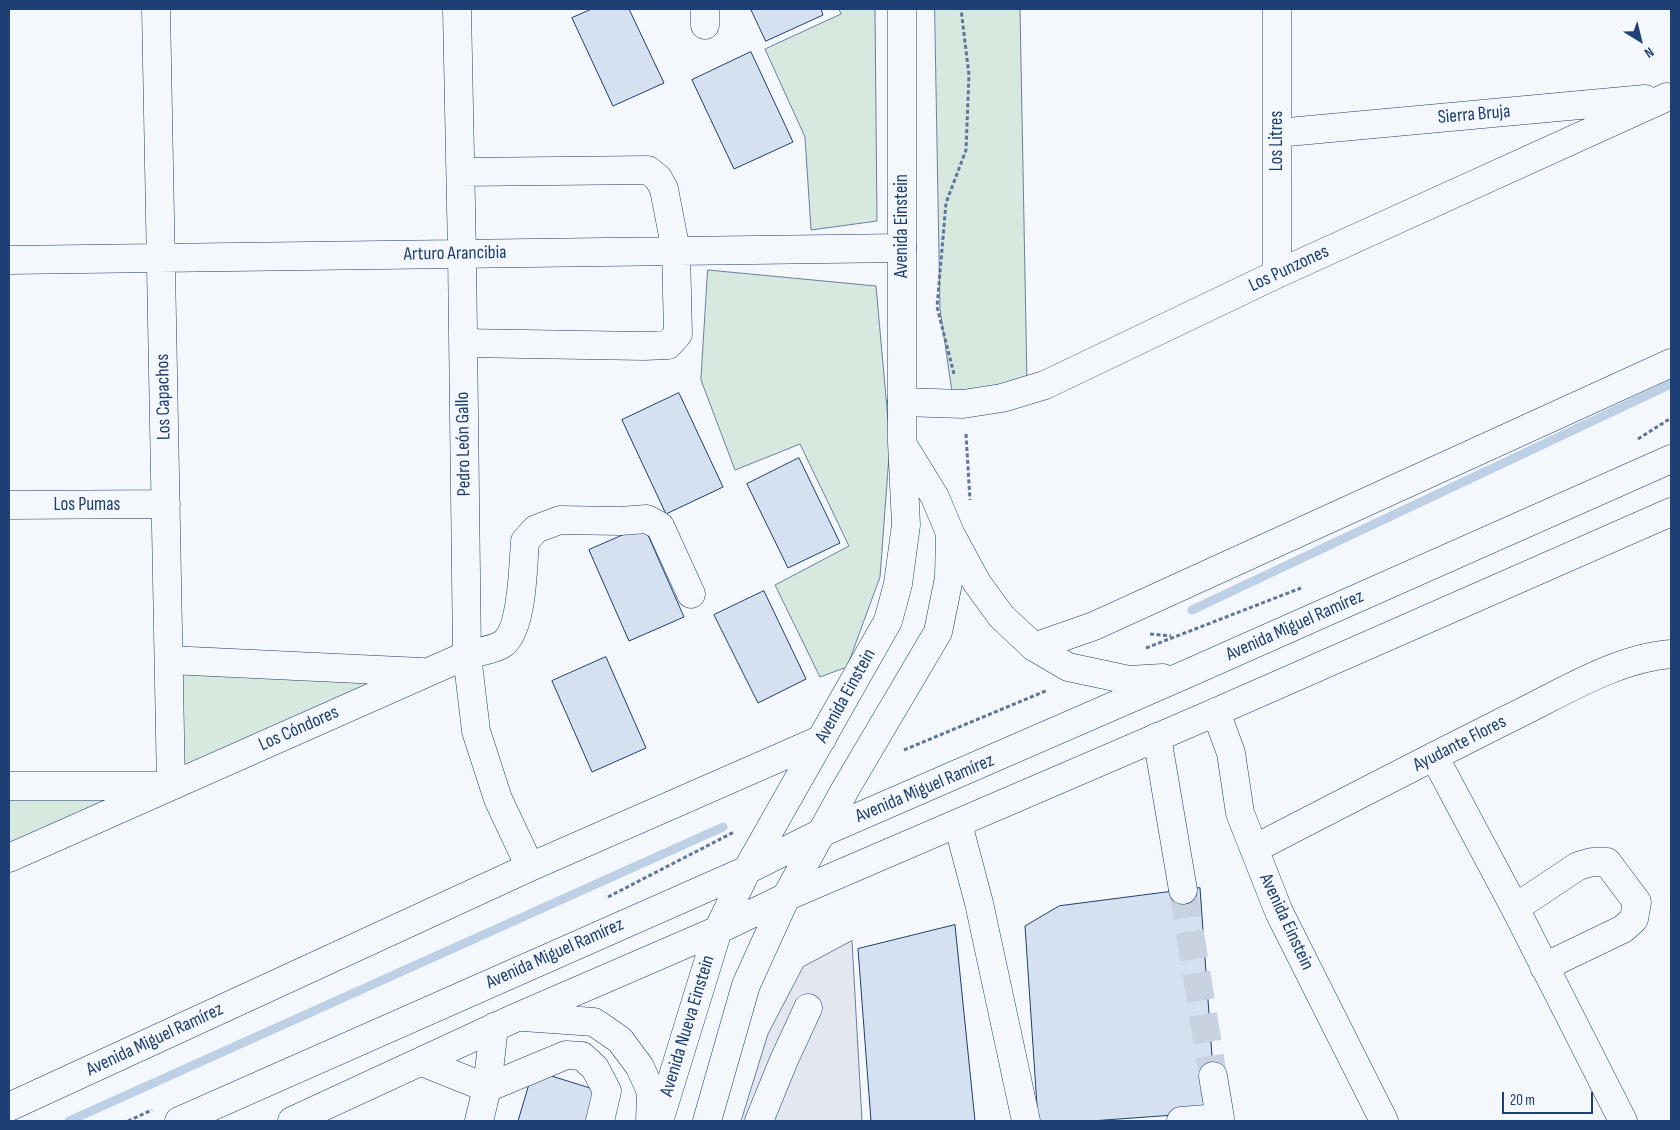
<!DOCTYPE html>
<meta charset="utf-8">
<style>
body{margin:0}
#map{position:relative;width:1680px;height:1130px;overflow:hidden;background:#f4f7fb;font-family:"Sofia Sans Condensed",sans-serif}
canvas{display:block}
.frame{position:absolute;inset:0;border:10px solid #1d3f73;pointer-events:none}
.north{position:absolute;left:1615px;top:15px;width:50px;height:50px;-webkit-text-stroke:4px #f4f7fb;paint-order:stroke;rotate:144deg;font-size:14px;font-weight:700;line-height:20px;text-align:center;color:#1d3f73}
.north::after{content:'';display:block;margin:auto;width:18px;height:22px;background:#1d3f73;clip-path:polygon(50% 0,100% 100%,50% 72%,0 100%)}
.scale{position:absolute;left:1502px;top:1092px;width:91px;height:22px;box-sizing:border-box;border:2px solid #1d3f73;border-top:0;padding-left:6px;font-size:15px;line-height:18px;white-space:nowrap;color:#1d3f73;-webkit-text-stroke:4px #f4f7fb;paint-order:stroke}
</style>
<div id="map">
<canvas width="1680" height="1130"></canvas>
<div class="frame"></div>
<div class="north">N</div>
<div class="scale">20 m</div>
</div>
<script>
const g = document.querySelector('canvas').getContext('2d');
g.lineJoin = 'round';
function fill(path, color) {
  g.fillStyle = color;
  g.fill(path, 'evenodd');
}
function stroke(path, color, width, dash) {
  g.strokeStyle = color;
  g.lineWidth = width;
  g.lineCap = dash ? 'butt' : 'round';
  g.setLineDash(dash || []);
  g.stroke(path);
}
function label(font, color, halo, rows, align = 'center') {
  g.font = font + ' "Sofia Sans Condensed",sans-serif';
  g.lineWidth = 4;
  g.setLineDash([]);
  g.textBaseline = 'middle';
  g.strokeStyle = halo;
  g.fillStyle = color;
  for (const [text, x, y, turn = 0] of rows) {
    g.save();
    g.translate(x, y);
    g.rotate((+turn || 0) * Math.PI / 180);
    g.textAlign = isNaN(turn) ? turn : align;
    if (halo) g.strokeText(text, 0, 0);
    g.fillText(text, 0, 0);
    g.restore();
  }
}
const green = new Path2D(`
 M 839,9 L 875,9 L 877,221 L 811,230 L 805,137 L 765,49 L 841,14 Z
 M 935,9 L 1020,9 L 1027,383 L 953,399 L 940,309 Z
 M 708,270 L 876,286 L 890,442 L 880,577 L 847,667 L 820,677 L 775,585 L 849,546 L 800,444 L 735,470 L 701,380 Z
 M 423,664 L 179,772 L 179,667 Z
 M 9,794 L 130,794 L 9,848 Z`);
fill(green, '#d7e8df');
stroke(green, '#687fa3', 1);
const parking = new Path2D(`
 M 852,941 L 862,1121 L 741,1121 L 768,1034 L 803,967 Z`);
fill(parking, '#e3e8f0');
stroke(parking, '#687fa3', 1);
stroke(new Path2D(`
 M 1192,610 L 1671,384
 M 69,1121 L 723,827`), '#bed0e5', 9);
const building = new Path2D(`
 M 592,9 L 629,9 L 664,83 L 613,106 L 572,18 Z
 M 751,9 L 821,9 L 823,15 L 766,41 Z
 M 751,52 L 793,142 L 734,169 L 692,80 Z
 M 679,393 L 723,487 L 666,514 L 622,420 Z
 M 799,458 L 840,543 L 788,568 L 747,484 Z
 M 644,526 L 684,617 L 629,641 L 589,550 Z
 M 764,591 L 806,679 L 758,703 L 714,615 Z
 M 606,657 L 646,748 L 592,772 L 552,681 Z
 M 1200,888 L 1216,1112 L 1091,1121 L 1038,1121 L 1025,926 L 1059,906 Z
 M 955,925 L 975,1121 L 871,1121 L 858,949 Z
 M 545,1074 L 590,1088 L 599,1101 L 593,1121 L 518,1121 L 529,1084 Z`);
fill(building, '#d5e0f0');
stroke(building, '#1d3f73', 1);
stroke(new Path2D(`
 M 1183,890 L 1213,1076`), '#c9d2e0', 28, [28, 14]);
const minor = new Path2D(`
 M 457,9 L 462,254 L 467,655 L 476,731 L 498,799 L 530,867
 M 705,9 L 705,25
 M 1277,133 L 1645,99
 M 461,172 L 648,170 L 658,178 L 664,189 L 676,251 L 678,334 L 668,345 L 644,346 L 463,343
 M 9,260 L 902,248
 M 1277,274 L 1277,9
 M 902,402 L 963,404 L 1002,398 L 1045,385 L 1277,274 L 1667,97
 M 9,505 L 166,504
 M 1034,647 L 1094,626 L 1671,363
 M 169,660 L 422,672
 M 1216,712 L 1231,753 L 1240,813 L 1279,912 L 1384,1121
 M 1157,737 L 1183,890
 M 1434,756 L 1515,908 L 1623,1121
 M 9,786 L 171,786 L 156,9
 M 958,824 L 979,903 L 1026,1121
 M 1254,849 C 1339,805 1424,761 1510,718 C 1560,694 1616,658 1671,654
 M 9,858 L 467,655 C 477,652 492,650 501,645 C 523,633 523,564 525,541 L 536,529 L 560,520 L 620,521 L 647,519 L 660,526 L 691,594
 M 1515,908 L 1578,866 L 1592,862 L 1607,862 L 1637,902 L 1634,919 L 1623,929 L 1544,967
 M 422,1062 L 487,1088 L 566,1055 L 582,1056 L 595,1068 L 607,1091 L 600,1121
 M 9,1107 L 530,867 L 822,739
 M 479,1121 L 487,1088 L 494,1027
 M 759,1121 L 784,1060 L 808,1008
 M 1181,1121 L 1220,1118 L 1213,1076`);
const major = new Path2D(`
 M 951,535 L 977,583 L 1001,616 L 1034,647 L 1068,667 L 1129,680 L 1163,678
 M 523,1017 L 594,1022 L 620,1040 L 640,1067 L 651,1092 L 650,1121
 M 179,1121 L 747,870 L 819,834 L 1182,676 L 1671,459
 M 292,1121 L 517,1017 L 718,930 L 786,897 L 1216,712 L 1671,512
 M 659,1121 L 718,930 L 747,870 L 888,621 L 898,584 L 906,525 L 902,442 L 902,9
 M 707,1121 L 746,985 L 786,897 L 846,788 L 938,632 L 949,578 L 950,533 L 935,497 L 903,445`);
stroke(minor, '#1d3f73', 29);
stroke(major, '#1d3f73', 29);
stroke(new Path2D(`
 M 954,374 L 937,307 L 946,203 L 966,150 L 969,75 L 961,9
 M 966,434 L 970,500
 M 1638,439 L 1671,418
 M 1150,634 L 1171,636
 M 1146,648 L 1301,588
 M 904,750 L 1048,690
 M 608,897 L 734,832
 M 128,1121 L 152,1110`), '#5e769c', 3, [4, 2.5]);
stroke(minor, '#f4f7fb', 28);
stroke(major, '#f4f7fb', 28);
label('19px', '#1d3f73', '#f4f7fb', [
 ["Sierra Bruja",1474,115,-5],
 ["Los Litres",1277,141,-90],
 ["Avenida Einstein",902,226,-90],
 ["Arturo Arancibia",455,254,-1],
 ["Los Punzones",1289,269,-25],
 ["Los Capachos",164,397,-91],
 ["Pedro León Gallo",464,444,-91],
 ["Los Pumas",87,505],
 ["Avenida Miguel Ramírez",1295,626,-24],
 ["Avenida Einstein",846,696,-61],
 ["Los Cóndores",299,729,-24],
 ["Ayudante Flores",1460,744,-27],
 ["Avenida Miguel Ramírez",925,789,-23],
 ["Avenida Einstein",1286,922,65],
 ["Avenida Miguel Ramírez",555,954,-24],
 ["Avenida Nueva Einstein",688,1026,-73],
 ["Avenida Miguel Ramírez",155,1040,-25]
]);
</script>
